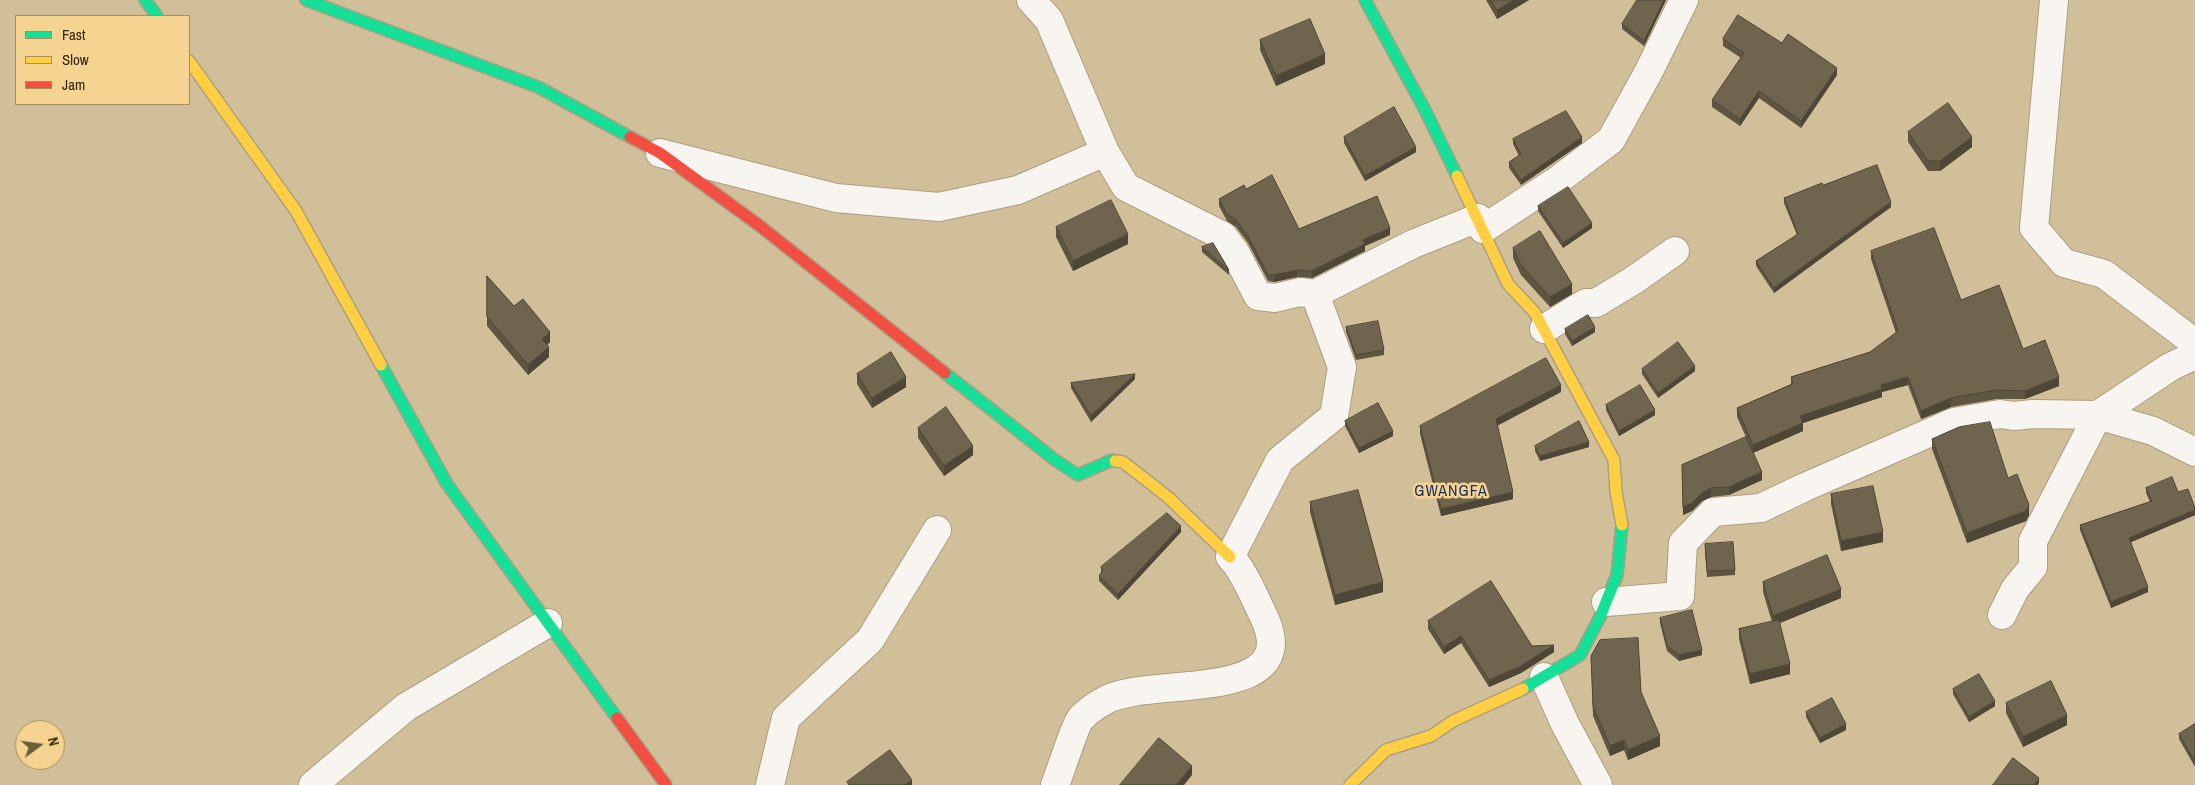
<!DOCTYPE html>
<style>
body{margin:0}
#map{position:relative;width:2195px;height:785px;overflow:hidden;background:#d0bf99;font-family:"Archivo Narrow",sans-serif}
canvas{display:block}
.legend{position:absolute;left:15px;top:15px;width:175px;height:90px;box-sizing:border-box;background:#f4d490;border:1px solid #a78e5a;margin:0;padding:6px 9px;list-style:none;font-size:15px;color:#33260a}
.legend li{display:flex;align-items:center;gap:10px;height:25px}
.legend b{width:25px;border:1px solid #a78e5a}
.north{position:absolute;left:15px;top:720px;width:50px;height:50px;box-sizing:border-box;background:#f4d490;border:1px solid #a78e5a;border-radius:50%;rotate:76deg;font-size:14px;font-weight:700;line-height:20px;text-align:center;color:#33260a}
.north::after{content:'';display:block;margin:auto;width:18px;height:22px;background:#6a5c3c;clip-path:polygon(50% 0,100% 100%,50% 72%,0 100%)}
</style>
<div id="map">
<canvas width="2195" height="785"></canvas>
<ul class="legend">
<li><b style="height:6px;background:#16e098"></b>Fast</li>
<li><b style="height:6px;background:#ffcf43"></b>Slow</li>
<li><b style="height:6px;background:#f24e42"></b>Jam</li>
</ul>
<div class="north">N</div>
</div>
<script>
const g = document.querySelector('canvas').getContext('2d');
g.lineJoin = 'round';
function stroke(path, color, width, dash) {
  g.strokeStyle = color;
  g.lineWidth = width;
  g.lineCap = dash ? 'butt' : 'round';
  g.setLineDash(dash || []);
  g.stroke(path);
}
function fill(path, color) {
  g.fillStyle = color;
  g.fill(path, 'evenodd');
}
function label(font, color, halo, rows, align = 'center') {
  g.font = font + ' "Archivo Narrow",sans-serif';
  g.lineWidth = 5;
  g.setLineDash([]);
  g.textBaseline = 'middle';
  g.strokeStyle = halo;
  g.fillStyle = color;
  for (const [text, x, y, turn = 0] of rows) {
    g.save();
    g.translate(x, y);
    g.rotate((+turn || 0) * Math.PI / 180);
    g.textAlign = isNaN(turn) ? turn : align;
    if (halo) g.strokeText(text, 0, 0);
    g.fillText(text, 0, 0);
    g.restore();
  }
}
const street = new Path2D(`
 M 1031,0 L 1049,20 L 1105,152 L 1126,187 L 1223,236 L 1235,252 L 1258,296 L 1275,298 L 1300,292 L 1315,294 L 1413,244 L 1478,218
 M 2054,0 L 2034,228 L 2064,263 L 2104,274 L 2195,343
 M 660,153 L 836,198 L 939,207 L 1018,190 L 1105,152
 M 1483,229 L 1558,180 L 1611,140 L 1649,71 L 1684,0
 M 1544,329 L 1586,303 L 1596,303 L 1634,280 L 1675,251
 M 1606,602 L 1680,596 L 1683,543 L 1713,512 L 1761,508 L 1805,487 L 1954,422 L 2000,414 L 2014,416 L 2033,414 L 2098,415 L 2153,431 L 2195,452
 M 2002,615 L 2015,589 L 2033,567 L 2033,541 L 2098,415 L 2170,367 L 2195,355
 M 1544,677 L 1565,724 L 1598,785
 M 313,785 L 406,707 L 548,623
 M 770,785 L 786,718 L 870,640 L 937,530
 M 1055,785 C 1060,773 1075,725 1081,718 C 1087,712 1098,704 1106,700 C 1147,676 1303,705 1265,619 C 1257,603 1243,568 1230,557 L 1280,460 L 1334,416 L 1342,367 L 1315,294`);
const fast = new Path2D(`
 M 145,0 L 157,16
 M 306,0 L 538,87 L 630,137
 M 1365,0 L 1425,110 L 1457,176
 M 381,365 L 447,484 L 617,718
 M 945,373 L 1055,460 L 1078,475 L 1112,460 L 1115,461
 M 1523,689 L 1580,655 L 1600,617 L 1617,575 L 1622,525`);
const slow = new Path2D(`
 M 189,61 L 296,211 L 381,365
 M 1457,176 L 1508,284 L 1535,313 L 1614,460 L 1616,492 L 1622,525
 M 1115,461 L 1123,462 L 1169,498 L 1230,557
 M 1350,785 L 1386,750 L 1431,736 L 1453,721 L 1523,689`);
const jam = new Path2D(`
 M 630,137 L 660,153 L 760,226 L 945,373
 M 617,718 L 666,785`);
stroke(street, '#ac9f81', 30);
stroke(fast, '#ac9f81', 14);
stroke(slow, '#ac9f81', 14);
stroke(jam, '#ac9f81', 14);
stroke(street, '#f8f5f0', 28);
stroke(fast, '#16e098', 11);
stroke(slow, '#ffcf43', 11);
stroke(jam, '#f24e42', 11);
fill(new Path2D(`
 M 1486,0 L 1529,0 L 1497,19 Z
 M 1666,0 L 1644,46 L 1622,29 L 1622,24 Z
 M 1723,39 L 1782,43 L 1837,75 L 1801,128 L 1759,98 L 1740,126 L 1712,107 L 1712,100 L 1741,58 L 1723,46 Z
 M 1260,40 L 1325,64 L 1276,86 L 1260,50 Z
 M 1908,132 L 1972,147 L 1940,171 L 1928,171 L 1908,142 Z
 M 1344,137 L 1416,152 L 1365,181 L 1344,143 Z
 M 1513,139 L 1582,143 L 1521,185 L 1509,168 L 1509,162 L 1519,156 L 1513,144 Z
 M 1823,185 L 1891,207 L 1774,293 L 1756,266 L 1756,261 L 1797,235 L 1784,203 L 1784,198 Z
 M 1246,189 L 1299,229 L 1390,235 L 1365,246 L 1365,251 L 1312,278 L 1297,277 L 1274,282 L 1268,281 L 1248,243 L 1236,227 L 1227,221 L 1219,206 L 1219,199 Z
 M 1538,206 L 1592,228 L 1563,248 L 1538,211 Z
 M 1056,227 L 1128,244 L 1073,271 L 1056,237 Z
 M 1202,247 L 1229,270 L 1229,275 L 1202,252 Z
 M 1513,248 L 1572,294 L 1550,307 L 1521,275 L 1513,258 Z
 M 1871,251 L 1961,300 L 2023,349 L 2059,386 L 2025,399 L 1997,399 L 1951,407 L 1921,419 L 1908,385 L 1882,392 L 1882,397 L 1803,423 L 1803,431 L 1753,453 L 1762,480 L 1729,495 L 1711,497 L 1702,501 L 1692,511 L 1683,515 L 1682,465 L 1746,437 L 1737,417 L 1737,408 L 1791,384 L 1791,377 L 1870,352 L 1896,333 L 1871,259 Z
 M 487,276 L 514,306 L 550,342 L 547,345 L 549,357 L 528,375 L 487,326 Z
 M 1346,327 L 1384,350 L 1384,355 L 1356,360 L 1346,332 Z
 M 1565,329 L 1595,332 L 1572,346 L 1565,334 Z
 M 1642,369 L 1695,371 L 1658,398 L 1642,374 Z
 M 857,374 L 906,387 L 872,408 L 857,384 Z
 M 1135,379 L 1091,422 L 1071,388 L 1071,383 Z
 M 1561,392 L 1497,426 L 1513,499 L 1441,516 L 1420,434 L 1420,426 Z
 M 1606,405 L 1655,415 L 1619,436 L 1606,410 Z
 M 1345,421 L 1393,436 L 1359,453 L 1345,426 Z
 M 918,428 L 973,455 L 944,476 L 918,438 Z
 M 1932,439 L 2008,478 L 2029,515 L 2026,521 L 1967,543 L 1932,449 Z
 M 1535,446 L 1589,447 L 1540,461 L 1535,451 Z
 M 2146,488 L 2178,492 L 2195,515 L 2131,542 L 2148,592 L 2111,608 L 2080,530 L 2080,525 L 2150,502 L 2146,493 Z
 M 1831,494 L 1883,542 L 1841,551 L 1831,504 Z
 M 1310,502 L 1383,592 L 1335,605 L 1310,512 Z
 M 1181,532 L 1118,600 L 1099,581 L 1099,576 L 1101,573 L 1101,567 Z
 M 1705,550 L 1735,570 L 1735,575 L 1707,577 Z
 M 1763,582 L 1841,598 L 1779,623 L 1790,674 L 1750,684 L 1739,639 L 1739,629 L 1772,622 L 1763,592 Z
 M 1660,618 L 1702,655 L 1679,661 L 1667,651 L 1660,623 Z
 M 1428,621 L 1532,646 L 1554,652 L 1521,673 L 1489,687 L 1461,643 L 1444,654 L 1428,629 Z
 M 1591,656 L 1641,692 L 1660,746 L 1628,760 L 1624,750 L 1610,756 L 1593,716 Z
 M 1953,689 L 1995,706 L 1969,722 L 1953,694 Z
 M 2006,703 L 2067,725 L 2023,747 L 2006,713 Z
 M 1806,712 L 1846,730 L 1820,743 L 1806,717 Z
 M 2195,724 L 2195,767 L 2179,739 L 2179,734 Z`), '#5f5642');
fill(new Path2D(`
 M 1514,0 L 1529,0 L 1497,19 L 1497,10 Z
 M 1664,0 L 1666,0 L 1644,46 L 1644,41 Z
 M 1325,54 L 1325,64 L 1276,86 L 1276,76 Z
 M 1837,68 L 1837,75 L 1801,128 L 1801,121 Z
 M 1759,91 L 1759,98 L 1740,126 L 1740,119 Z
 M 1582,137 L 1582,143 L 1521,185 L 1521,180 Z
 M 1972,137 L 1972,147 L 1940,171 L 1940,161 Z
 M 1416,147 L 1416,152 L 1365,181 L 1365,176 Z
 M 1891,202 L 1891,207 L 1774,293 L 1774,288 Z
 M 1592,223 L 1592,228 L 1563,248 L 1563,243 Z
 M 1390,228 L 1390,235 L 1365,246 L 1365,251 L 1312,278 L 1312,271 L 1363,240 Z
 M 1128,234 L 1128,244 L 1073,271 L 1073,261 Z
 M 1297,270 L 1297,277 L 1274,282 L 1274,275 Z
 M 1572,284 L 1572,294 L 1550,307 L 1550,297 Z
 M 1595,327 L 1595,332 L 1572,346 L 1572,341 Z
 M 550,332 L 550,342 L 542,349 L 542,339 Z
 M 549,347 L 549,357 L 528,375 L 528,365 Z
 M 1695,366 L 1695,371 L 1658,398 L 1658,393 Z
 M 1135,374 L 1135,379 L 1091,422 L 1091,416 Z
 M 906,377 L 906,387 L 872,408 L 872,398 Z
 M 1908,377 L 1908,385 L 1882,392 L 1882,397 L 1800,424 L 1800,416 L 1881,385 Z
 M 2059,377 L 2059,386 L 2025,399 L 2025,391 Z
 M 1561,385 L 1561,392 L 1496,426 L 1496,419 Z
 M 1951,398 L 1951,407 L 1921,419 L 1921,411 Z
 M 1655,410 L 1655,415 L 1619,436 L 1619,431 Z
 M 1803,423 L 1803,431 L 1753,453 L 1753,445 Z
 M 1393,431 L 1393,436 L 1359,453 L 1359,448 Z
 M 1589,442 L 1589,447 L 1540,461 L 1540,456 Z
 M 973,446 L 973,455 L 944,476 L 944,466 Z
 M 1762,472 L 1762,480 L 1729,495 L 1729,487 Z
 M 1711,488 L 1711,497 L 1702,501 L 1692,511 L 1683,515 L 1683,507 L 1702,493 Z
 M 1513,492 L 1513,499 L 1441,516 L 1441,509 Z
 M 2029,505 L 2029,515 L 2026,521 L 1967,543 L 1967,533 Z
 M 2195,510 L 2195,515 L 2129,543 L 2129,538 Z
 M 1181,526 L 1181,532 L 1118,600 L 1118,594 Z
 M 1883,532 L 1883,542 L 1841,551 L 1841,541 Z
 M 1383,582 L 1383,592 L 1335,605 L 1335,595 Z
 M 2148,587 L 2148,592 L 2111,608 L 2111,602 Z
 M 1841,589 L 1841,598 L 1773,626 L 1773,616 Z
 M 1461,636 L 1461,643 L 1444,654 L 1444,647 Z
 M 1554,645 L 1554,652 L 1521,673 L 1489,687 L 1489,680 Z
 M 1702,650 L 1702,655 L 1679,661 L 1679,655 Z
 M 1790,664 L 1790,674 L 1750,684 L 1750,674 Z
 M 1995,701 L 1995,706 L 1969,722 L 1969,717 Z
 M 2067,715 L 2067,725 L 2023,747 L 2023,737 Z
 M 1846,724 L 1846,730 L 1820,743 L 1820,738 Z
 M 1660,736 L 1660,746 L 1628,760 L 1628,750 Z
 M 1624,740 L 1624,750 L 1610,756 L 1610,746 Z
 M 1192,766 L 1192,775 L 1184,785 L 1176,785 Z
 M 2039,778 L 2039,783 L 2038,785 L 2034,785 Z
 M 912,780 L 912,785 L 905,785 Z`), '#4e4636');
const building = new Path2D(`
 M 1491,0 L 1514,0 L 1497,10 Z
 M 1637,0 L 1664,0 L 1644,41 L 1622,24 Z
 M 1738,15 L 1782,43 L 1788,34 L 1837,68 L 1801,121 L 1759,91 L 1740,119 L 1712,100 L 1744,53 L 1723,39 Z
 M 1310,19 L 1325,54 L 1276,76 L 1260,40 Z
 M 1948,103 L 1972,137 L 1940,161 L 1928,161 L 1908,132 Z
 M 1394,107 L 1416,147 L 1365,176 L 1344,137 Z
 M 1566,111 L 1582,137 L 1521,180 L 1509,162 L 1521,154 L 1513,139 Z
 M 1877,165 L 1891,202 L 1774,288 L 1756,261 L 1798,234 L 1784,198 L 1822,183 L 1823,185 Z
 M 1272,175 L 1299,229 L 1377,196 L 1390,228 L 1363,240 L 1365,244 L 1312,271 L 1297,270 L 1274,275 L 1268,275 L 1248,236 L 1236,220 L 1227,214 L 1219,199 L 1244,185 L 1246,189 Z
 M 1568,187 L 1592,223 L 1563,243 L 1538,206 Z
 M 1111,200 L 1128,234 L 1073,261 L 1056,227 Z
 M 1934,228 L 1961,300 L 1999,285 L 2023,349 L 2045,340 L 2059,377 L 2025,391 L 1997,390 L 1951,398 L 1921,411 L 1908,377 L 1881,385 L 1882,389 L 1800,416 L 1803,423 L 1753,445 L 1737,408 L 1793,384 L 1791,377 L 1870,352 L 1898,331 L 1871,251 Z
 M 1540,231 L 1572,284 L 1550,297 L 1521,265 L 1513,248 Z
 M 1213,243 L 1229,270 L 1202,247 Z
 M 487,276 L 514,306 L 523,299 L 550,332 L 542,339 L 549,347 L 528,365 L 487,317 Z
 M 1588,315 L 1595,327 L 1572,341 L 1565,329 Z
 M 1378,321 L 1384,350 L 1356,355 L 1346,327 Z
 M 1678,342 L 1695,366 L 1658,393 L 1642,369 Z
 M 891,352 L 906,377 L 872,398 L 857,374 Z
 M 1546,358 L 1561,385 L 1496,419 L 1513,492 L 1441,509 L 1420,426 Z
 M 1135,374 L 1091,416 L 1071,383 Z
 M 1640,385 L 1655,410 L 1619,431 L 1606,405 Z
 M 1378,403 L 1393,431 L 1359,448 L 1345,421 Z
 M 946,407 L 973,446 L 944,466 L 918,428 Z
 M 1579,421 L 1589,442 L 1540,456 L 1535,446 Z
 M 1990,422 L 2008,478 L 2017,474 L 2029,505 L 2026,511 L 1967,533 L 1932,439 L 1959,427 Z
 M 1746,437 L 1762,472 L 1729,487 L 1711,488 L 1702,493 L 1692,503 L 1683,507 L 1682,465 Z
 M 2172,477 L 2178,492 L 2188,489 L 2195,508 L 2195,510 L 2129,538 L 2148,587 L 2111,602 L 2080,525 L 2152,501 L 2146,488 Z
 M 1873,486 L 1883,532 L 1841,541 L 1831,494 Z
 M 1358,490 L 1383,582 L 1335,595 L 1310,502 Z
 M 1167,513 L 1181,526 L 1118,594 L 1099,576 L 1103,570 L 1101,567 Z
 M 1733,542 L 1735,570 L 1707,571 L 1705,544 Z
 M 1827,555 L 1841,589 L 1773,616 L 1763,582 Z
 M 1491,581 L 1532,646 L 1554,645 L 1521,666 L 1489,680 L 1461,636 L 1444,647 L 1428,621 Z
 M 1692,610 L 1702,650 L 1679,655 L 1667,646 L 1660,618 Z
 M 1779,620 L 1790,664 L 1750,674 L 1739,629 Z
 M 1638,638 L 1641,692 L 1660,736 L 1628,750 L 1624,740 L 1610,746 L 1593,706 L 1591,656 L 1600,640 Z
 M 1979,674 L 1995,701 L 1969,717 L 1953,689 Z
 M 2051,681 L 2067,715 L 2023,737 L 2006,703 Z
 M 1832,698 L 1846,724 L 1820,738 L 1806,712 Z
 M 2195,724 L 2195,762 L 2179,734 Z
 M 1159,738 L 1192,766 L 1176,785 L 1120,785 Z
 M 890,750 L 912,780 L 905,785 L 849,785 L 847,782 Z
 M 2013,758 L 2039,778 L 2034,785 L 1993,785 Z`);
fill(building, '#6f644d');
stroke(building, '#4e4636', 1);
g.letterSpacing = '1px';
label('16px', '#192e65', '#f4d490', [
 ["GWANGFA",1451,492]
]);
g.letterSpacing = '0px';
</script>
